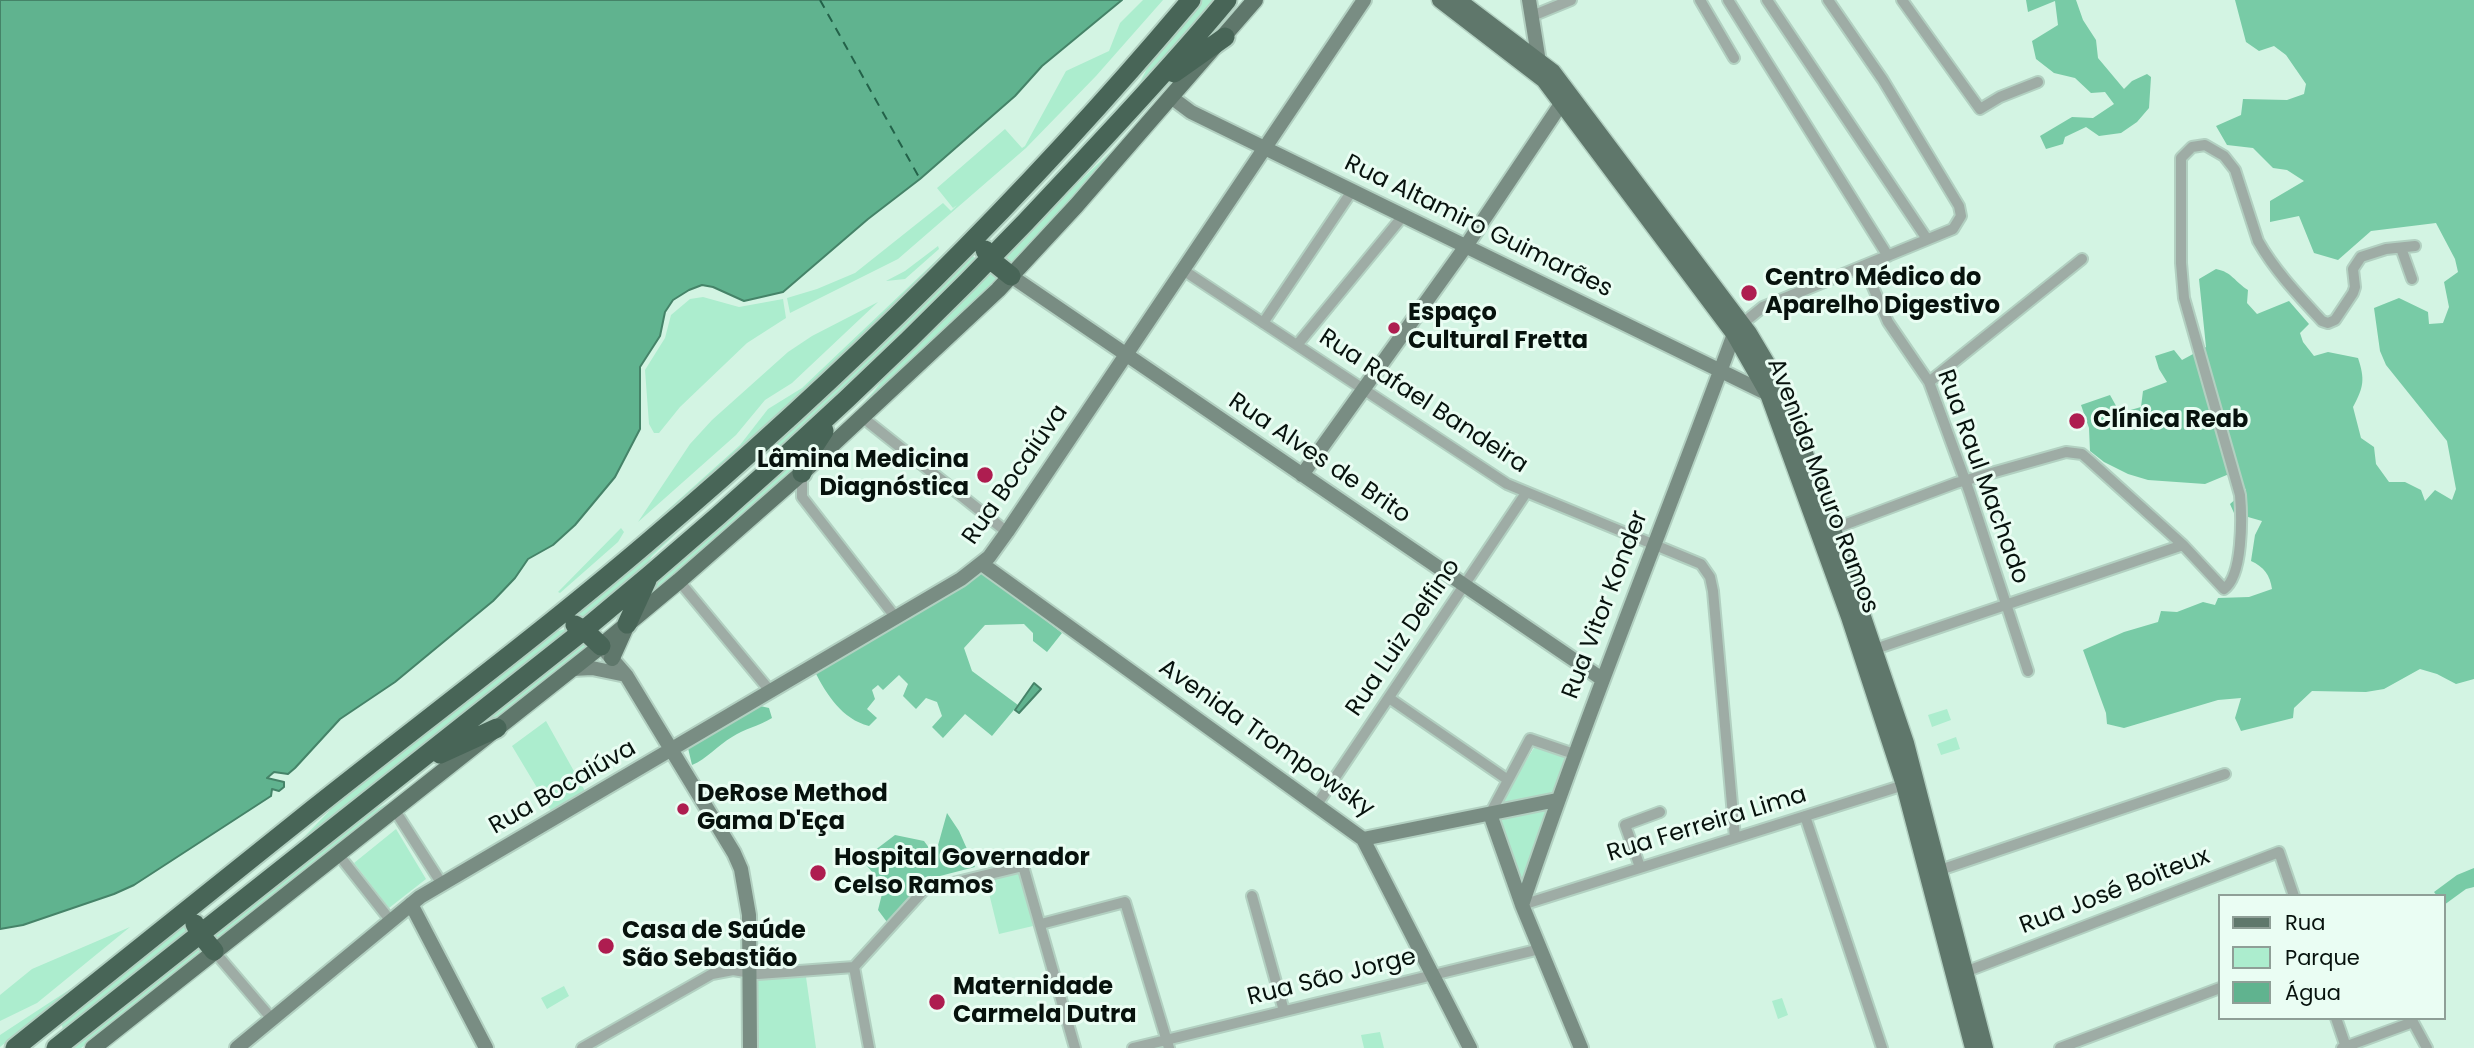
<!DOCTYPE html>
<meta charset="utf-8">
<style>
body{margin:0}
#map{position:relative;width:2474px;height:1048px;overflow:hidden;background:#d3f4e3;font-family:Poppins,sans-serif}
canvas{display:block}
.legend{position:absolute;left:2218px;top:894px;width:228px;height:126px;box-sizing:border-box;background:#eafdf3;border:2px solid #8f9f97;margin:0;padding:9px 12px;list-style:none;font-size:21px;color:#07120d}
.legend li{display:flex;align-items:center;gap:14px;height:35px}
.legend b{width:35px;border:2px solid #8f9f97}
</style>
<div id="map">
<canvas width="2474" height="1048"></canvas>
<ul class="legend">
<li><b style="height:9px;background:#5f776b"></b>Rua</li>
<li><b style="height:19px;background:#acedce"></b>Parque</li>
<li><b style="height:19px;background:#60b38f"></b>Água</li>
</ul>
</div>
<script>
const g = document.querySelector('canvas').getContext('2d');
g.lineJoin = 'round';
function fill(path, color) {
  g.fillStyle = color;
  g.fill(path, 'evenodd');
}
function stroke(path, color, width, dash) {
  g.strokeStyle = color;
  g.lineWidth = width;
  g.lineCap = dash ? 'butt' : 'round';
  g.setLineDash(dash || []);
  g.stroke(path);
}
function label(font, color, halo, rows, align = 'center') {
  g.font = font + ' Poppins,sans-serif';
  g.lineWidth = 6;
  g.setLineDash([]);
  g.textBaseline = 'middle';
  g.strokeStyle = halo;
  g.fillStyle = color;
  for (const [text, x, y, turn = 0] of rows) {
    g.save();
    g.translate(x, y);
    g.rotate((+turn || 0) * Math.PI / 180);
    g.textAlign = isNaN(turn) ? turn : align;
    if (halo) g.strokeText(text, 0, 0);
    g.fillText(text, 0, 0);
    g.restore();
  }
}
fill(new Path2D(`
 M 1143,0 L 1163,0 L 1096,76 L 1026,148 L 898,259 L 790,313 L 787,298 L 817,289 L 855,273 L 943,203 L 951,211 L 957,205 L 953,208 L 937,188 L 1005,129 L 1022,148 L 1025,146 L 1066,71 L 1109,51 L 1120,23 Z
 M 1201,0 L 1216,0 L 1141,88 L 995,246 L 992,242 L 1139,84 L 1155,53 Z
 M 1163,102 L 1012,266 L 1003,259 L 1084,177 Z
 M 1024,183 L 785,412 L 529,635 L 550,610 L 643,532 L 740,445 L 768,409 L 802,388 L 1002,198 Z
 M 938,246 L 939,249 L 905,279 L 886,281 L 905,271 Z
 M 970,254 L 979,261 L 878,359 L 775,453 L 776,445 L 772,441 Z
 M 992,269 L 1001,276 L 832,437 L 875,390 L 893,366 Z
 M 703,297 L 739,307 L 783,299 L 786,318 L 747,343 L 680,407 L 659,433 L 654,433 L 649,424 L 645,370 L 665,338 L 671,315 L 690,299 Z
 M 878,302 L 792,383 L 765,400 L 736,435 L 638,522 L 690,444 L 712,420 L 788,352 L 812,336 Z
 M 809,442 L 797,470 L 640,607 L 654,580 Z
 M 761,455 L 652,556 L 643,571 L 583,622 L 572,615 Z
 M 621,528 L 624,532 L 618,542 L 560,593 L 558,592 Z
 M 565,629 L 570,632 L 204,920 L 302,839 L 343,797 L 552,633 Z
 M 585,637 L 595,644 L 491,726 L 455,741 Z
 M 1947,709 L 1951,720 L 1932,727 L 1928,715 Z
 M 546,721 L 585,791 L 551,811 L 512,746 Z
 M 1956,737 L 1960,749 L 1941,755 L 1937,744 Z
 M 1535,746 L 1565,758 L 1522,887 L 1494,814 Z
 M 451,755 L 218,943 L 211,935 L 351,822 L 388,803 Z
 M 396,829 L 426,879 L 389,908 L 354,863 Z
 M 1020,869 L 1033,926 L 999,934 L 985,877 Z
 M 185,921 L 189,934 L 63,1030 L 61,1020 Z
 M 130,927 L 37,1003 L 0,1021 L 0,995 L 32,969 Z
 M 199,945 L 205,950 L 81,1048 L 67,1048 Z
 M 806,977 L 816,1048 L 753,1048 L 756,982 L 762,979 Z
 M 81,982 L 0,1047 L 0,1035 Z
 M 564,986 L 569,996 L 547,1009 L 541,998 Z
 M 1782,998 L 1788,1015 L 1778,1019 L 1772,1001 Z
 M 1380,1032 L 1384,1048 L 1364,1048 L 1361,1035 Z`), '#acedce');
fill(new Path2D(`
 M 2026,0 L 2076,0 L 2083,20 L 2096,40 L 2098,58 L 2124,89 L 2132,81 L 2147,74 L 2151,77 L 2149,108 L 2137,122 L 2121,133 L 2099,136 L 2086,127 L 2065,137 L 2063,144 L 2046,149 L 2040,136 L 2072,117 L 2093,118 L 2114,104 L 2105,92 L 2091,93 L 2075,78 L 2054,73 L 2036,59 L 2032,41 L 2058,25 L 2055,1 L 2028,12 Z
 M 2235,0 L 2474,0 L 2474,679 L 2456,684 L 2437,674 L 2420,669 L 2384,689 L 2366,692 L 2312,691 L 2294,708 L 2293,718 L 2241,731 L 2235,718 L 2241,698 L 2218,700 L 2124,728 L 2107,724 L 2106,713 L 2083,650 L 2124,632 L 2158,622 L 2161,611 L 2177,612 L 2203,602 L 2215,605 L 2218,598 L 2249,597 L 2272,589 C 2270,575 2264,567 2251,561 L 2255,535 L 2262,521 L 2234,513 L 2230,504 L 2246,490 L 2234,472 L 2205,484 L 2148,480 L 2128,474 L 2104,462 L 2090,451 L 2089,428 L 2081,405 L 2110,395 L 2120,413 L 2141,407 L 2143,391 L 2167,382 L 2159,369 L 2155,356 L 2174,350 L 2182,360 L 2206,347 L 2199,279 L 2216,269 C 2232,272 2235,282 2248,290 L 2247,303 L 2257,314 L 2289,301 L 2309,324 L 2300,333 L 2303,342 L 2314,356 L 2328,352 L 2358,358 C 2365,379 2364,387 2353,407 L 2361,438 L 2374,447 L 2376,464 L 2389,482 L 2405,482 L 2421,490 L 2425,501 L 2435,490 L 2452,500 L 2456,489 L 2447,441 L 2386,365 L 2380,351 L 2374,308 L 2399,298 L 2428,312 L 2429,324 L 2443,323 L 2449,307 L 2444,282 L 2458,272 L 2455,259 L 2436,223 L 2371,231 L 2338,260 L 2314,253 L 2299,216 L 2270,222 L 2270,201 L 2304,181 L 2287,170 L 2273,168 L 2253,148 L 2227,145 L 2216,126 L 2241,115 L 2243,99 L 2287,100 L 2304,94 L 2306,84 L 2286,55 L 2274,46 L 2259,51 L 2246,42 Z
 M 982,571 L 1062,633 L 1047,652 L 1033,641 L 1033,633 L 1024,624 L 985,625 L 964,648 L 972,671 L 1018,705 L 992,736 L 965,714 L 943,738 L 932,727 L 942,716 L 937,702 L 926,698 L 916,709 L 903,696 L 908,684 L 899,675 L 883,690 L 878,685 L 872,690 L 875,699 L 867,709 L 877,718 L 869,726 C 842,719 827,695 815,672 Z
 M 756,705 L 769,708 L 772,718 C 759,726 744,729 732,737 C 718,745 707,759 692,765 L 688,748 Z
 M 947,813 L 959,831 L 975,867 L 936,877 L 919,886 L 887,922 L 878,910 L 884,886 L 862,860 L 895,835 L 924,841 L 935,856 Z
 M 2474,868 L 2474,887 L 2466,889 L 2444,905 L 2444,896 L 2437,896 L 2434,892 L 2457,875 Z`), '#78cba6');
const water = new Path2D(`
 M 0,0 L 1122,0 L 1042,66 L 1015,96 L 920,179 L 868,219 L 783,292 L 744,301 L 713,287 L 702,285 L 689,290 L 673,300 L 665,312 L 660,336 L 640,367 L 640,429 L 615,477 L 575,525 L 553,545 L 528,559 L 515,578 L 493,601 L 395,682 L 340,719 L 295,768 L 288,774 L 274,772 L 267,778 L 284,782 L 284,787 L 279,791 L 272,789 L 271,796 L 134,885 L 114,894 L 23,925 L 0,929 Z
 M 1034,683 L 1041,689 L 1019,713 L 1015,710 Z`);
fill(water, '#60b38f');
stroke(water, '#458368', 2);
stroke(new Path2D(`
 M 820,0 L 920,179`), '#236249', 2, [9, 7]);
const street = new Path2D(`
 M 1700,0 L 1734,58
 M 1728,0 L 1888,256
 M 1767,0 L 1927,239
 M 1902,0 L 1980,109 L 2000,97 L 2038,82
 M 1532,16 L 1571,0
 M 2401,248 L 2412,279
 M 1864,266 L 1888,322 L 1929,382 L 1969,491 L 2028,671
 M 1183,270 L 1507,484 L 1701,564 L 1710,577 L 1713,591 L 1735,838
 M 1263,323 L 1352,191
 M 1742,324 L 1763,307 L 1953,229 L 1961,216 L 1959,206 L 1883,80 L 1828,0
 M 1297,345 L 1403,216
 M 1929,382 L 2082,259
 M 862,417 L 1007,532
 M 802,473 L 802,497 L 896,618
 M 1833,529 L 1956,483 L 2066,452 L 2082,454 L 2089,460 L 2183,545 L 2224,589 C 2243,576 2242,517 2240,495 L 2184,298 L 2181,263 L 2181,158 L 2192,147 L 2205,145 L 2224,156 L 2235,170 L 2258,241 C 2275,271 2299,296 2322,321 L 2328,323 L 2335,320 L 2353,293 L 2355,287 L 2353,269 L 2361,257 L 2386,249 L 2415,246
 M 679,581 L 771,692
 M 1875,649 L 2183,545
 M 1389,698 L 1508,780
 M 1316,806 L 1526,493
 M 394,809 L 442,884
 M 1490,814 L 1530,739 L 1574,754
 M 1805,816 L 1882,1048
 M 338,854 L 390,920
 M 1640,867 L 1625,825 L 1660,812
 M 1940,870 L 2225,774
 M 1252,896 L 1284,1011
 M 1522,905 L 1904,785
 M 1041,924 L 1125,902 L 1169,1048
 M 214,951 L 272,1019
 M 854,967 L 924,890 L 1023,866 L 1075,1048
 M 854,967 L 869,1048
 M 1965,972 L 2279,852 L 2294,896
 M 2336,1018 L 2346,1047
 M 582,1048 L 712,974 L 733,970 L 758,974 L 854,967
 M 1133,1048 L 1540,949
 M 2060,1048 L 2220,988
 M 2342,1048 L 2413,1022 L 2427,1048`);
const secondary = new Path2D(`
 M 1529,0 L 1540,68
 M 1171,97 L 1191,112 L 1768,394
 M 1011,276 L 1602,679
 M 1302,475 L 1466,246 L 1561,104
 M 982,564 L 1363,839 L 1470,1048
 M 606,652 L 626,675 L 734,853 L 741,869 L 749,915 L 750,1048
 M 572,669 L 592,668 L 626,675
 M 1490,814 L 1522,905 L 1581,1048
 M 1363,839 L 1557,800
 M 411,904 L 486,1048
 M 1522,905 C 1587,712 1664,524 1734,334 L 1740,327
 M 237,1048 L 420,897 L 961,579 L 989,557 L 1007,532 L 1364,0`);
const primary = new Path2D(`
 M 1440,0 L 1544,80 L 1734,334 L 1768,394 L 1849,617 L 1904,785 L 1973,1048
 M 1458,0 L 1553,72 L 1749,333 L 1771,370 L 1788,407 L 1838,543 L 1906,743 L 1985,1048
 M 612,658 L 625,629
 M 93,1048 L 601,646 L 679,581 L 802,473 L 998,290 L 1076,206 L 1255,0`);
const highway = new Path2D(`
 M 1174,73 L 1225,37
 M 985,250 L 991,260 L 1011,276
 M 802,473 L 807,457 L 824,431
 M 627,624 L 647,580
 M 575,625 L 584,630 L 601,646
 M 440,754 L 497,728
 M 195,924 L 200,934 L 214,951
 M 15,1048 C 115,969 213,889 312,810 C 424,721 538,636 647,543 C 843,377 1026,196 1191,0
 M 56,1048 L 584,630 C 760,485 927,330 1082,162 C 1131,109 1181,56 1227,0`);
stroke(street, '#b2d0c1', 14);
stroke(secondary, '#b2d0c1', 18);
stroke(primary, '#b2d0c1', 19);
stroke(highway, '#b2d0c1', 23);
stroke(street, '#9eaca5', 10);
stroke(secondary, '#798d83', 14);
stroke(primary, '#5f776b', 16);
stroke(highway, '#486557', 19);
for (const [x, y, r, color] of [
 [1749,293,9,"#ae1d50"],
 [1394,328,7,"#ae1d50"],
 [2077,421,9,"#ae1d50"],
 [985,475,9,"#ae1d50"],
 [683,809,7,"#ae1d50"],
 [818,873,9,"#ae1d50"],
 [606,946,9,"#ae1d50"],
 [937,1002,9,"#ae1d50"]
]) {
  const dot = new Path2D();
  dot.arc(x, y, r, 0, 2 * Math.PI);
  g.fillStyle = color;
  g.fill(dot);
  stroke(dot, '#eafdf3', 2.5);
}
label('24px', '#07120d', '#eafdf3', [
 ["Rua Altamiro Guimarães",1478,227,26],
 ["Rua Rafael Bandeira",1423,402,33],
 ["Rua Alves de Brito",1319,459,34],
 ["Rua Bocaiúva",1016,475,-55],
 ["Rua Raul Machado",1982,477,70],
 ["Avenida Mauro Ramos",1822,486,69],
 ["Rua Vitor Konder",1606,605,-69],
 ["Rua Luiz Delfino",1404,638,-56],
 ["Avenida Trompowsky",1266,739,35],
 ["Rua Bocaiúva",563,788,-30],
 ["Rua Ferreira Lima",1707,825,-17],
 ["Rua José Boiteux",2115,892,-21],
 ["Rua São Jorge",1332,978,-14]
]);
label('bold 24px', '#07120d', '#eafdf3', [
 ["Centro Médico do",1765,279],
 ["Aparelho Digestivo",1765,307],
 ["Espaço",1408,314],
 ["Cultural Fretta",1408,342],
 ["Clínica Reab",2093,421],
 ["Lâmina Medicina",969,461,"right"],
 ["Diagnóstica",969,489,"right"],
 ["DeRose Method",697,795],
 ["Gama D'Eça",697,823],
 ["Hospital Governador",834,859],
 ["Celso Ramos",834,887],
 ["Casa de Saúde",622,932],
 ["São Sebastião",622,960],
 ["Maternidade",953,988],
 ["Carmela Dutra",953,1016]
], 'left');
</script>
